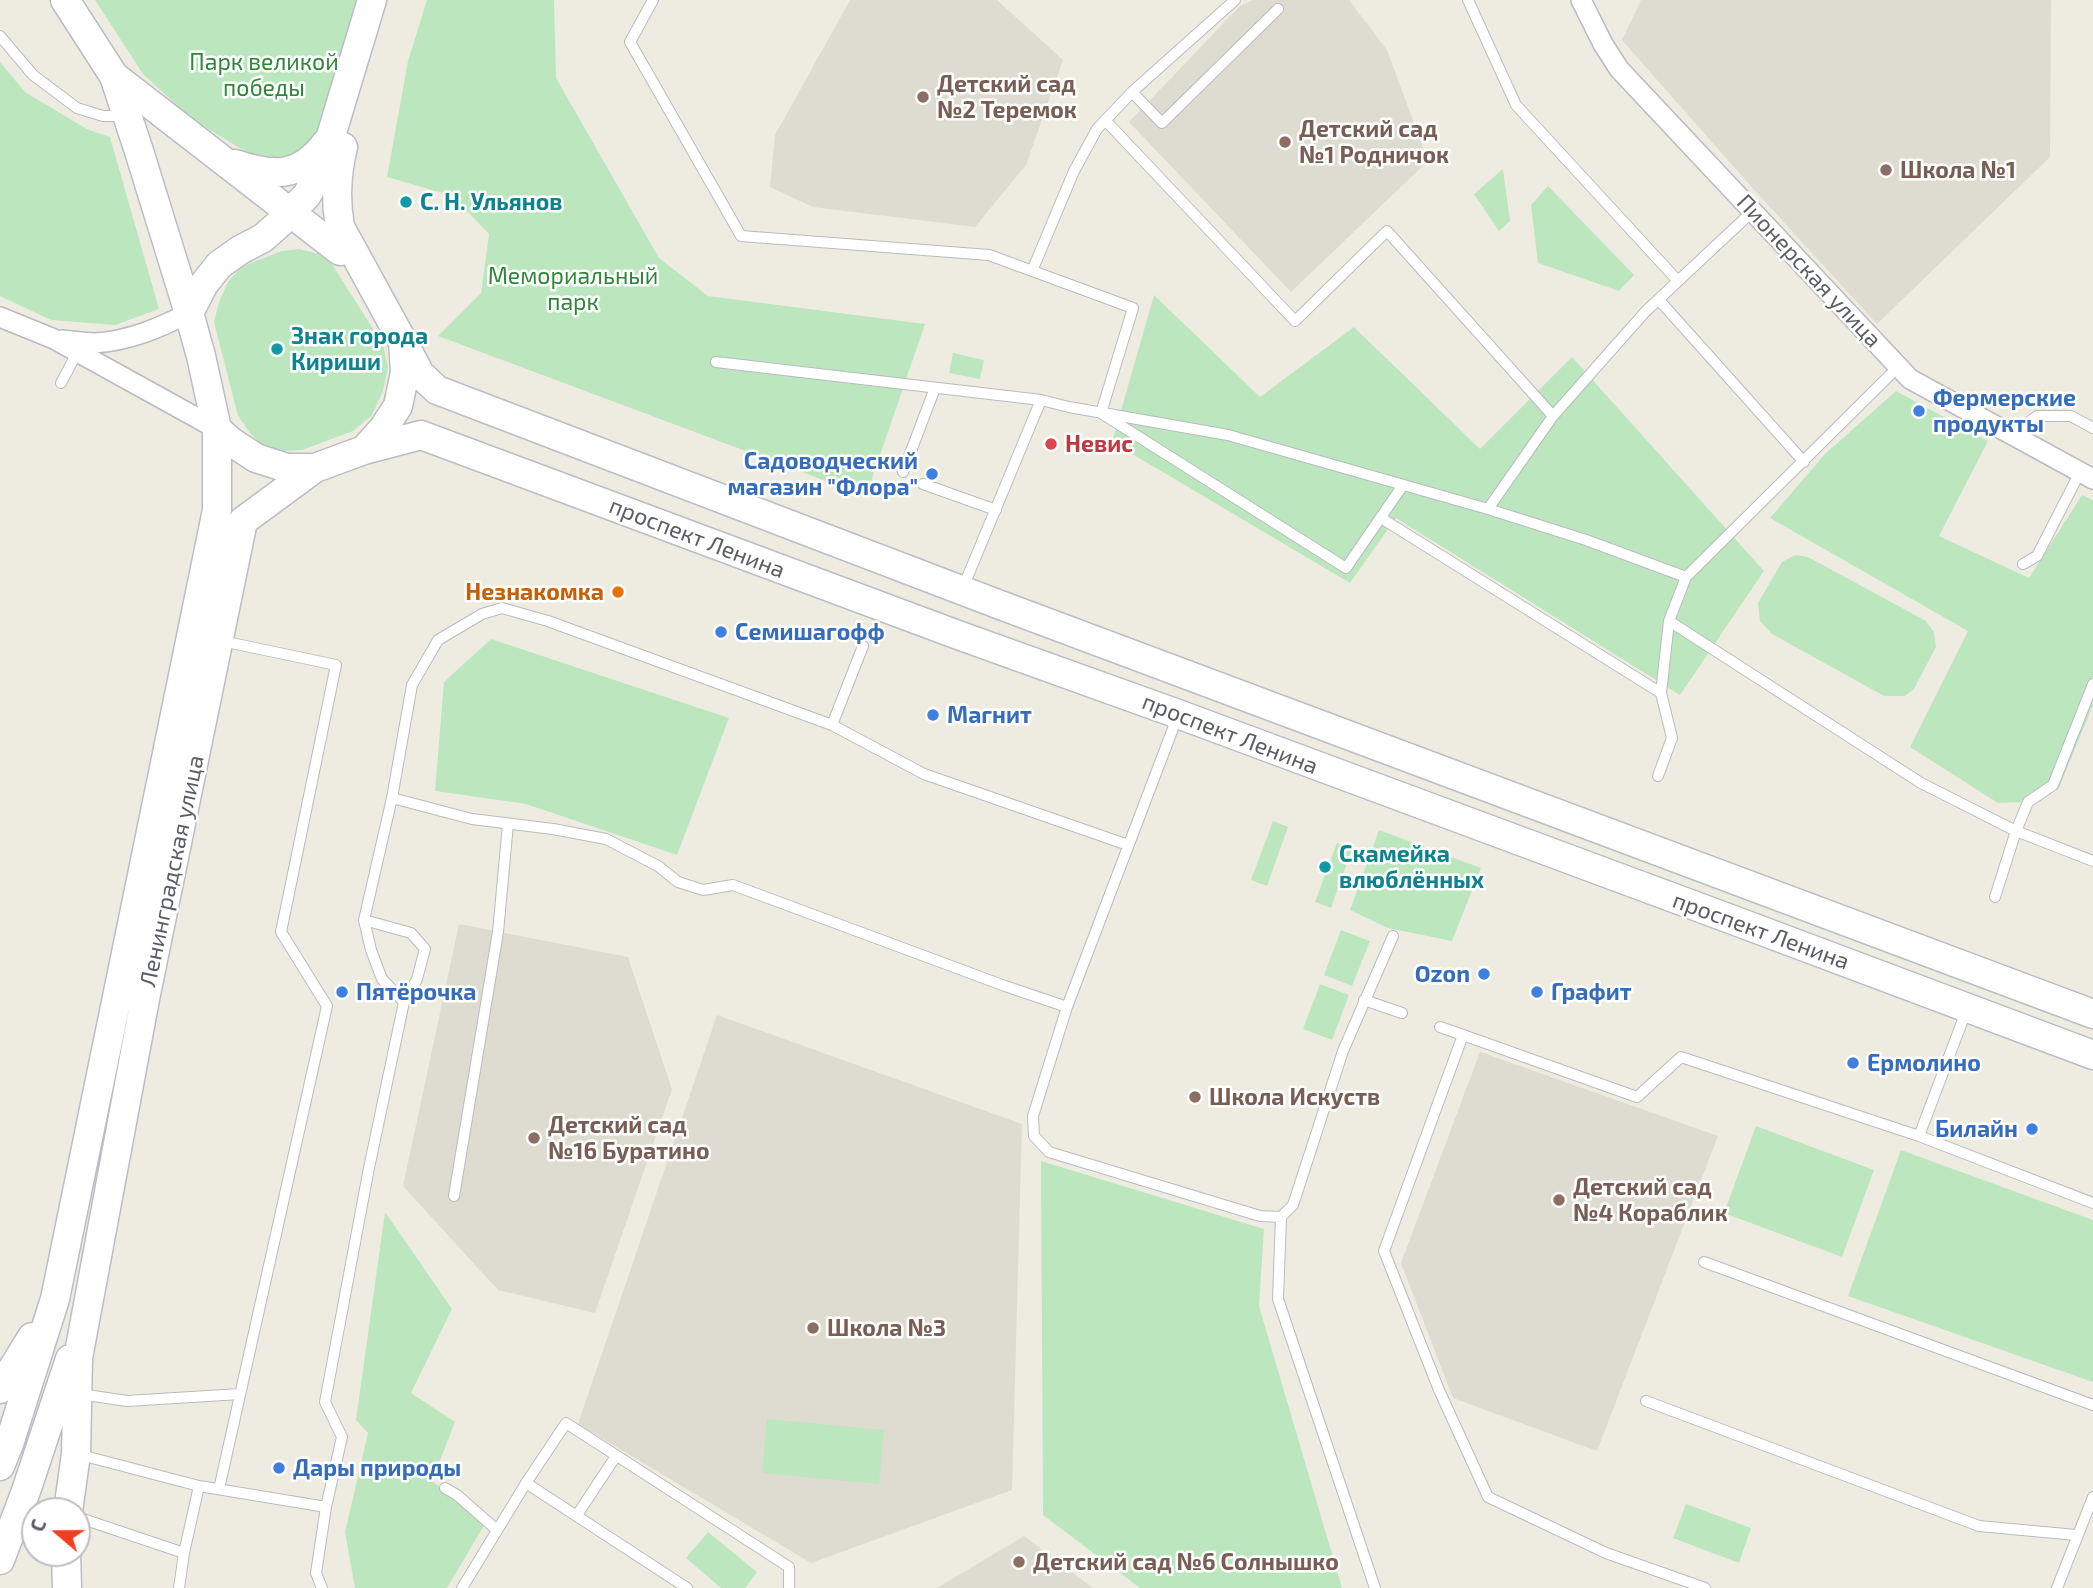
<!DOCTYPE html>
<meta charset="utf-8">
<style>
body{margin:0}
#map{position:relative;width:2093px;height:1588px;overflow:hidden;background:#eeece1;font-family:"Exo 2",sans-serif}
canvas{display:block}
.north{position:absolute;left:21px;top:1497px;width:70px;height:70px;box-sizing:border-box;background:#fff;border:2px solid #bdbec1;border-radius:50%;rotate:290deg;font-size:19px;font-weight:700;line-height:28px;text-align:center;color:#5a5d63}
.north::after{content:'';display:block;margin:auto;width:24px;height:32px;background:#f33e21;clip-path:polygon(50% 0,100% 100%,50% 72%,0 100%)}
</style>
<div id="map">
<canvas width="2093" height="1588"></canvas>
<div class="north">С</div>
</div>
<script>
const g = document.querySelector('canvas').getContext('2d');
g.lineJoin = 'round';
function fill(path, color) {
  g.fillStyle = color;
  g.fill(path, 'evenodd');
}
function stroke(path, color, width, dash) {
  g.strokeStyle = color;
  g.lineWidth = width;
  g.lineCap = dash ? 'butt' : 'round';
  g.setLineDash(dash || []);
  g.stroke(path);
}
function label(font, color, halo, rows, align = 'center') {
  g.font = font + ' "Exo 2",sans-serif';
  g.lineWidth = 5;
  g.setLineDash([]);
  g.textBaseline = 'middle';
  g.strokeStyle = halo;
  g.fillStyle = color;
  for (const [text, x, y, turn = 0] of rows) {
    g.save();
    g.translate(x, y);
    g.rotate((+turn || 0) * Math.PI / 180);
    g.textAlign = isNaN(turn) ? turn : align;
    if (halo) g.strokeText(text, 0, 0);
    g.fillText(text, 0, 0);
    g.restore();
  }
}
fill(new Path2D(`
 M 850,0 L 997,0 L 1063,60 L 1026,165 L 975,227 L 813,207 L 770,187 L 775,135 Z
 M 1253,0 L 1349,0 L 1387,50 L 1428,161 L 1291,292 L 1129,122 L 1240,6 Z
 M 1641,0 L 2051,0 L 2050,157 L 1877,324 L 1748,183 L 1622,40 Z
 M 459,924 L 628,957 L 672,1089 L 595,1313 L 498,1290 L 403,1186 Z
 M 717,1015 L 1022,1124 L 1012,1490 L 811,1563 L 578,1424 Z
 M 1480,1052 L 1718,1136 L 1597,1451 L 1453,1398 L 1401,1263 Z
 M 1024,1536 L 1093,1588 L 937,1588 Z`), '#dedbd0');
fill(new Path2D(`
 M 95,0 L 357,0 L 349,26 L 350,53 L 322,133 L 310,144 L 292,155 L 274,160 L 251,155 L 192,119 L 143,74 Z
 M 427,0 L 554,0 L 556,78 L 659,258 L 708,296 L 925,324 L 866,496 L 438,336 L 481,293 L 489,234 L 453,196 L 387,177 L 408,61 Z
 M 0,62 L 25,92 L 87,129 L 110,137 L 159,309 L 115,325 L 51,320 L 0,296 Z
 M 1503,169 L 1510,221 L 1499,231 L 1474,194 Z
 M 1548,186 L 1634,275 L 1619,291 L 1538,263 L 1531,205 Z
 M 299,249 L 319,254 L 332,264 L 383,345 L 388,367 L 383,391 L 372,415 L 353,431 L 302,450 L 280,451 L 262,445 L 250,433 L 238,416 L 214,322 L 219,302 L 228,282 L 241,267 L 282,251 Z
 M 1154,295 L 1260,397 L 1354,327 L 1480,449 L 1572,357 L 1764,571 L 1680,695 L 1396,518 L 1350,583 L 1112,442 Z
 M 953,353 L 984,360 L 980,379 L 949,373 Z
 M 1896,391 L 1988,441 L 1939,536 L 2029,578 L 2082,495 L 2093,500 L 2093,705 L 2059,788 L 2028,802 L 1998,803 L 1910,747 L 1968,631 L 1770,518 L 1825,454 Z
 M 1795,555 L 1808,557 L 1926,621 L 1934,632 L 1936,647 L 1914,689 L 1905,696 L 1884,696 L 1772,634 L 1760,621 L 1758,603 L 1782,562 Z
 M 491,639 L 729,718 L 677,855 L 526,804 L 435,791 L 444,682 Z
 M 1273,821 L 1288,827 L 1267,886 L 1251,880 Z
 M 1379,830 L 1481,868 L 1452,941 L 1388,928 L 1350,910 Z
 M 1337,843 L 1352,849 L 1331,908 L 1315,902 Z
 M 1341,930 L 1370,941 L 1352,986 L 1324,975 Z
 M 1320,984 L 1349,995 L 1332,1040 L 1303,1029 Z
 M 1756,1126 L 1874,1170 L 1842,1257 L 1724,1213 Z
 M 1901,1150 L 2093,1220 L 2093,1382 L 1848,1296 Z
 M 1041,1161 L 1264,1229 L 1259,1306 L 1342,1588 L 1140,1588 L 1043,1515 Z
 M 385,1212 L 452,1309 L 411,1393 L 455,1422 L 432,1481 L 485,1524 L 447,1588 L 355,1588 L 345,1532 L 368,1433 L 356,1420 Z
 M 767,1419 L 884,1430 L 879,1484 L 762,1473 Z
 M 1686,1504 L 1751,1528 L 1739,1563 L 1673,1538 Z
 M 708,1532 L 757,1572 L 745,1588 L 721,1588 L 686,1558 Z`), '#bce7be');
const lane = new Path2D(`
 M 653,0 L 630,42 L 741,236 L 989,255 L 1133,308 L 1101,413 L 1346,568 L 1403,485
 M 1468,0 L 1516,105 L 1678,281
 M 0,36 L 33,75 L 77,108 L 103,116 L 123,116
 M 1132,92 L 1162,123 L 1278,9
 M 1105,120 L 1295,321 L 1387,231 L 1553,416
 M 1032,271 L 1074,171 L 1097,129 L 1132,92 L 1235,0
 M 1659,300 L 1804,462
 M 716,362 L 1041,400
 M 61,383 L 77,353
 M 2012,434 L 2037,416 L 2071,416 L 2093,428
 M 903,472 L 935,388
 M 923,484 L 996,510
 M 1488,509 L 1553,416 L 1646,311 L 1753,211
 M 1381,518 L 1661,693
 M 2023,564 L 2037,556 L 2080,472
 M 1686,577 L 1898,367
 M 962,590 L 1041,400 L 1069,407 L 1228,435 L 1488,509 L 1586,540 L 1686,577 L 1669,621 L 1921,783 L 2016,831 L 2093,861
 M 1177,718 L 1067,1007 L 1033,1116 L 1034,1136 L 1049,1152 L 1260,1216 L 1281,1217 L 1293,1205 L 1343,1051 L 1393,936
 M 832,725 L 863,646
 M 1658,776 L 1672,738 L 1661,693 L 1669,621
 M 392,798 L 472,819 L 553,829 L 606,839 L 658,866 L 678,882 L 703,890 L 733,885 L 1005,986 L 1067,1007
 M 1995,897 L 2016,831 L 2028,802 L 2053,785 L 2093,684
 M 364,920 L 411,933 L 425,949 L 417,979 L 404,1002
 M 1364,1000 L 1402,1013
 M 1440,1027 L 1463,1035
 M 1919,1136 L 2093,1203
 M 454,1196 L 498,932 L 508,824
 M 1281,1217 L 1278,1299 L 1375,1588
 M 1704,1262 L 2093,1405
 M 80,1394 L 127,1401 L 240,1394
 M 1646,1401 L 1979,1526 L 2076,1535
 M 77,1454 L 199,1486 L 326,1507
 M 526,1483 L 566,1423 L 789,1567 L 789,1588
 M 445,1488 L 457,1495 L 497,1530
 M 219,1489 L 327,1006 L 281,932 L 336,665 L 222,641
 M 577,1515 L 616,1456
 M 77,1517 L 184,1553
 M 179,1588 L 184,1553 L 199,1486
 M 322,1588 L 316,1573 L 326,1507 L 342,1437 L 325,1402 L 369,1168 L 404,1002 L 382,979 L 371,950 L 364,920 L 392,798 L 412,685 L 438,640 L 482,614 L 502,608 L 548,621 L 832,725 L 924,774 L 1128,845
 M 462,1588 L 526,1483 L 687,1588
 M 1705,1588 L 1606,1553 L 1488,1497 L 1439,1390 L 1384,1251 L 1463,1035 L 1637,1097 L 1681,1057 L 1919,1136 L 1967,1009
 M 2057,1588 L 2093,1497`);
const street = new Path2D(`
 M 1581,0 L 1603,44 L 1619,69 L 1910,379 L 2093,479
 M 0,317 L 54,339 L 217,429
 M 62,340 C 73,341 84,343 95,343 C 129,341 159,328 189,313`);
const secondary = new Path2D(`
 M 65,0 L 114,76 L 139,151 L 189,313
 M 114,76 L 340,251
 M 235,164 C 273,177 300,178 326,143
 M 403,342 L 420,374 L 437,390 L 995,603 L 2093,1014
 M 217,429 L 230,441 L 256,458 L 287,468 L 315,468 L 364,450 L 383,429 L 398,406 L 405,372 L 403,342 L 340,227 C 335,199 336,175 343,147
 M 364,450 L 421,435 L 958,635 L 1178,714 L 1733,920 L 2093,1055
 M 0,1389 L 32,1337
 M 0,1466 L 9,1444 L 55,1299 L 217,510 L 217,429 L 201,356 L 189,313 L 204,284 L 219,265 L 240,250 L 263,238 L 280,223 L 307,195 L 321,169 L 372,0
 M 68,1511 L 76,1454 L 78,1358 L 145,999 L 243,521 L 315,468
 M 66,1553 L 67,1588
 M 0,1560 L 26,1491 L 70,1359`);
stroke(lane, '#b9bbc1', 12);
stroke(street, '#b9bbc1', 22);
stroke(secondary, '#babdc4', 31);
stroke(lane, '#fff', 10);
stroke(street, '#fff', 19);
stroke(secondary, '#fff', 28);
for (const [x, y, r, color] of [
 [923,97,7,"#8d6e63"],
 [1285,142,7,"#8d6e63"],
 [1886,170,7,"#8d6e63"],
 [406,202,7,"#0f9aa8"],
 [277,349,7,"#0f9aa8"],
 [1919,411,7,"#3f7fe0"],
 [1051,444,7,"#e0444e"],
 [932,474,7,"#3f7fe0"],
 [618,592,7,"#e8710a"],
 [721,632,7,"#3f7fe0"],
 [933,715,7,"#3f7fe0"],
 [1325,867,7,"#0f9aa8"],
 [1484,974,7,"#3f7fe0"],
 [342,992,7,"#3f7fe0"],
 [1537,992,7,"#3f7fe0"],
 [1853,1063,7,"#3f7fe0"],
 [1195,1097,7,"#8d6e63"],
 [2032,1129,7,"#3f7fe0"],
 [534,1138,7,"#8d6e63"],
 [1559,1200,7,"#8d6e63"],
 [813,1328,7,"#8d6e63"],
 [279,1468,7,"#3f7fe0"],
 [1019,1562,7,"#8d6e63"]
]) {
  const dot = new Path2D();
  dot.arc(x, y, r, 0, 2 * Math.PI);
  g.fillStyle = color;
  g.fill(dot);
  stroke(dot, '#fff', 2.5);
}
label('23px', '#2f8538', '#fff', [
 ["Парк великой",264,62],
 ["победы",264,88],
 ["Мемориальный",573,276],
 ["парк",573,302]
]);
label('bold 23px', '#785e54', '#fff', [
 ["Детский сад",937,84],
 ["№2 Теремок",937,110],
 ["Детский сад",1299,129],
 ["№1 Родничок",1299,155],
 ["Школа №1",1900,170],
 ["Школа Искуств",1209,1097],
 ["Детский сад",548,1125],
 ["№16 Буратино",548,1151],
 ["Детский сад",1573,1187],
 ["№4 Кораблик",1573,1213],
 ["Школа №3",827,1328],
 ["Детский сад №6 Солнышко",1033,1562]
], 'left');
label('bold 23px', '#0d838f', '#fff', [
 ["С. Н. Ульянов",420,202],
 ["Знак города",291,336],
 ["Кириши",291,362],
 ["Скамейка",1339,854],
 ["влюблённых",1339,880]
], 'left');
label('23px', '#5a5d63', '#fff', [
 ["Пионерская улица",1809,271,47],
 ["проспект Ленина",697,538,21],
 ["проспект Ленина",1230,734,21],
 ["Ленинградская улица",172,871,-78],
 ["проспект Ленина",1761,931,20]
]);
label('bold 23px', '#366cbe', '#fff', [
 ["Фермерские",1933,398],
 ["продукты",1933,424],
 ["Садоводческий",918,461,"right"],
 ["магазин \"Флора\"",918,487,"right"],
 ["Семишагофф",735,632],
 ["Магнит",947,715],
 ["Ozon",1470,974,"right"],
 ["Пятёрочка",356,992],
 ["Графит",1551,992],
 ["Ермолино",1867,1063],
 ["Билайн",2018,1129,"right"],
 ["Дары природы",293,1468]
], 'left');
label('bold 23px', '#be3a42', '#fff', [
 ["Невис",1065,444]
], 'left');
label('bold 23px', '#c56008', '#fff', [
 ["Незнакомка",604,592]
], 'right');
</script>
